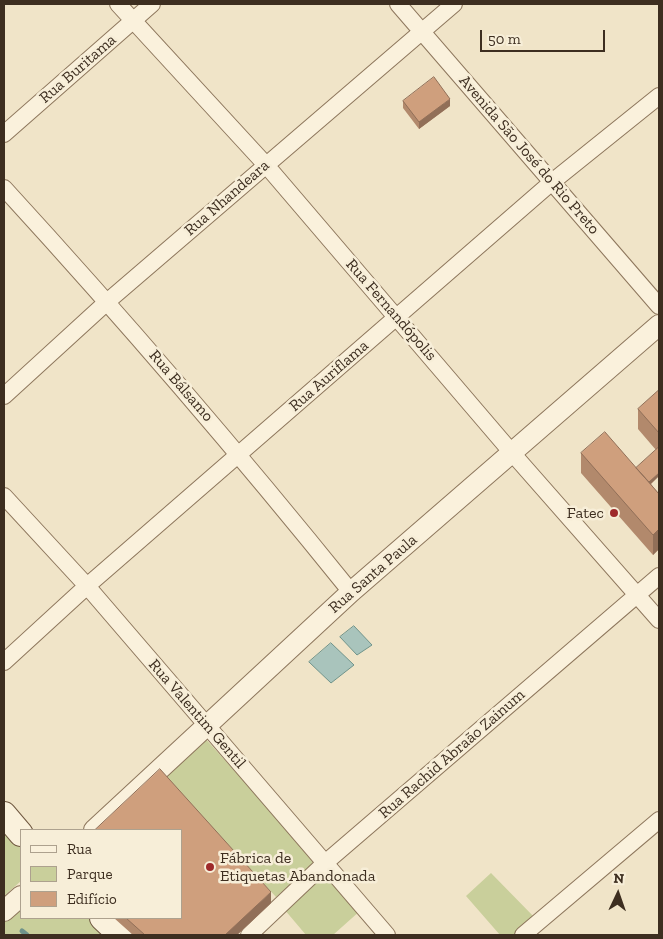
<!DOCTYPE html>
<meta charset="utf-8">
<style>
body{margin:0}
#map{position:relative;width:663px;height:939px;overflow:hidden;background:#f0e4c8;font-family:"Zilla Slab",serif}
canvas{display:block}
.frame{position:absolute;inset:0;border:5px solid #3d2e20;pointer-events:none}
.legend{position:absolute;left:20px;top:829px;width:162px;height:90px;box-sizing:border-box;background:#f7eed8;border:1px solid #ada18e;margin:0;padding:6px 9px;list-style:none;font-size:15px;color:#3d2e20}
.legend li{display:flex;align-items:center;gap:10px;height:25px}
.legend b{width:25px;border:1px solid #ada18e}
.north{position:absolute;left:593px;top:869px;width:50px;height:50px;-webkit-text-stroke:4px #f7eed8;paint-order:stroke;rotate:3deg;font-size:14px;font-weight:700;line-height:20px;text-align:center;color:#3d2e20}
.north::after{content:'';display:block;margin:auto;width:18px;height:22px;background:#3d2e20;clip-path:polygon(50% 0,100% 100%,50% 72%,0 100%)}
.scale{position:absolute;left:480px;top:30px;width:125px;height:22px;box-sizing:border-box;border:2px solid #3d2e20;border-top:0;padding-left:6px;font-size:15px;line-height:18px;white-space:nowrap;color:#3d2e20;-webkit-text-stroke:4px #f7eed8;paint-order:stroke}
</style>
<div id="map">
<canvas width="663" height="939"></canvas>
<div class="frame"></div>
<ul class="legend">
<li><b style="height:6px;background:#faf1dc"></b>Rua</li>
<li><b style="height:14px;background:#c9cf9b"></b>Parque</li>
<li><b style="height:14px;background:#cf9f7d"></b>Edifício</li>
</ul>
<div class="north">N</div>
<div class="scale">50 m</div>
</div>
<script>
const g = document.querySelector('canvas').getContext('2d');
g.lineJoin = 'round';
function fill(path, color) {
  g.fillStyle = color;
  g.fill(path, 'evenodd');
}
function stroke(path, color, width, dash) {
  g.strokeStyle = color;
  g.lineWidth = width;
  g.lineCap = dash ? 'butt' : 'round';
  g.setLineDash(dash || []);
  g.stroke(path);
}
function label(font, color, halo, rows, align = 'center') {
  g.font = font + ' "Zilla Slab",serif';
  g.lineWidth = 5;
  g.setLineDash([]);
  g.textBaseline = 'middle';
  g.strokeStyle = halo;
  g.fillStyle = color;
  for (const [text, x, y, turn = 0] of rows) {
    g.save();
    g.translate(x, y);
    g.rotate((+turn || 0) * Math.PI / 180);
    g.textAlign = isNaN(turn) ? turn : align;
    if (halo) g.strokeText(text, 0, 0);
    g.fillText(text, 0, 0);
    g.restore();
  }
}
fill(new Path2D(`
 M 203,736 L 317,862 L 276,897 L 164,775 Z
 M 4,829 L 21,848 L 21,881 L 4,896 Z
 M 324,869 L 361,910 L 333,935 L 306,935 L 284,909 Z
 M 491,873 L 536,919 L 517,935 L 500,935 L 466,896 Z
 M 21,907 L 21,918 L 95,918 L 112,935 L 4,935 L 4,923 Z`), '#c9cf9b');
const water = new Path2D(`
 M 354,626 L 372,645 L 357,655 L 340,637 Z
 M 331,643 L 354,665 L 331,683 L 309,662 Z`);
fill(water, '#a9c4bc');
stroke(water, '#6f938a', 1);
stroke(new Path2D(`
 M 22,931 L 27,935`), '#6f938a', 5);
const minor = new Path2D(`
 M 118,4 L 266,165 L 513,454 L 659,620
 M 398,4 L 659,306
 M 4,134 L 152,4
 M 4,188 C 124,319 239,453 351,592
 M 4,396 L 108,301 L 454,4
 M 4,496 L 87,586 L 387,935
 M 4,662 L 87,586 L 552,182 L 659,96
 M 249,935 L 325,863 L 659,576
 M 523,935 L 659,820`);
const tertiary = new Path2D(`
 M 94,830 L 351,592 L 659,325
 M 4,911 L 21,896`);
const secondary = new Path2D(`
 M 4,814 L 21,834
 M 102,918 L 120,935`);
stroke(minor, '#8d765c', 18);
stroke(tertiary, '#8d765c', 22);
stroke(secondary, '#6f573f', 26);
stroke(minor, '#faf1dc', 16);
stroke(tertiary, '#faf1dc', 20);
stroke(secondary, '#faf1dc', 24);
fill(new Path2D(`
 M 403,101 L 450,106 L 419,129 L 403,108 Z
 M 659,390 L 659,476 L 651,484 L 659,494 L 659,549 L 653,555 L 581,473 L 581,453 L 636,468 L 656,450 L 638,429 L 638,409 Z
 M 271,903 L 237,935 L 133,935 L 114,918 L 181,918 Z`), '#b2896c');
fill(new Path2D(`
 M 450,99 L 450,106 L 419,129 L 419,122 Z
 M 659,473 L 659,476 L 641,493 L 641,489 Z
 M 659,529 L 659,549 L 653,555 L 653,535 Z
 M 271,892 L 271,903 L 237,935 L 225,935 Z`), '#916f58');
const building = new Path2D(`
 M 434,77 L 450,99 L 419,122 L 403,101 Z
 M 659,390 L 659,433 L 638,409 Z
 M 605,432 L 659,494 L 659,529 L 653,535 L 581,453 Z
 M 658,448 L 659,449 L 659,473 L 649,482 L 636,468 Z
 M 160,769 L 271,892 L 225,935 L 145,935 L 126,918 L 181,918 L 181,830 L 95,830 Z`);
fill(building, '#cf9f7d');
stroke(building, '#916f58', 1);
for (const [x, y, r, color] of [
 [614,513,5,"#9e2a2b"],
 [210,867,5,"#9e2a2b"]
]) {
  const dot = new Path2D();
  dot.arc(x, y, r, 0, 2 * Math.PI);
  g.fillStyle = color;
  g.fill(dot);
  stroke(dot, '#f7eed8', 2);
}
label('16px', '#3d2e20', '#f7eed8', [
 ["Rua Buritama",78,69,-41],
 ["Avenida São José do Rio Preto",529,155,49],
 ["Rua Nhandeara",227,198,-41],
 ["Rua Fernandópolis",391,310,49],
 ["Rua Auriflama",329,376,-41],
 ["Rua Bálsamo",181,386,49],
 ["Rua Santa Paula",373,574,-41],
 ["Rua Valentim Gentil",197,714,49],
 ["Rua Rachid Abraão Zainum",452,754,-41]
]);
label('16px', '#3d2e20', '#f7eed8', [
 ["Fatec",604,513],
 ["Fábrica de",220,858,"left"],
 ["Etiquetas Abandonada",220,876,"left"]
], 'right');
</script>
